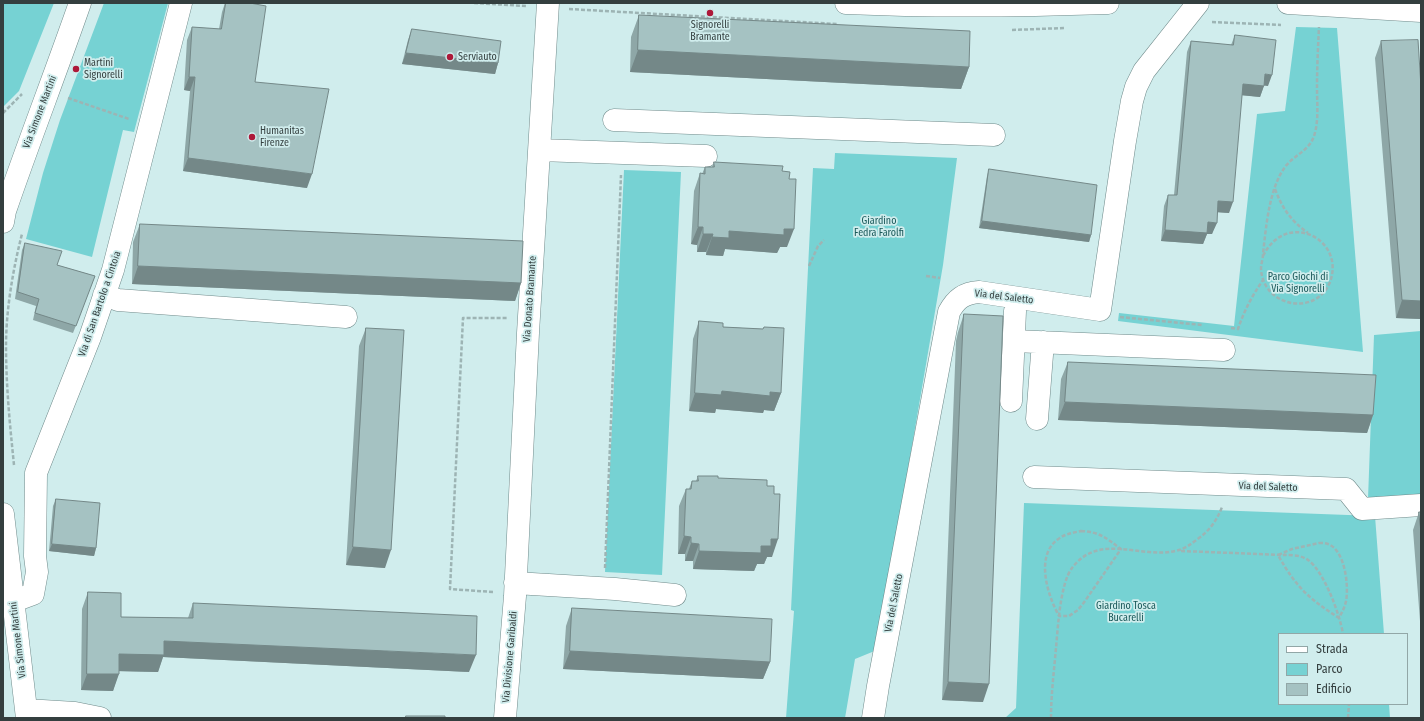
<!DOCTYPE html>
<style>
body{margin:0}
#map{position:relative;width:1424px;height:721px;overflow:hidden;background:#d0eded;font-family:"Fira Sans Condensed",sans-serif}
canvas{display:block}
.frame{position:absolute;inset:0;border:4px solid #343f3f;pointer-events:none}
.legend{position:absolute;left:1278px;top:633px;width:130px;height:72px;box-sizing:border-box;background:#d0eded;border:1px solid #92a7a7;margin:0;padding:5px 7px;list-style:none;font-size:12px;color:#343f3f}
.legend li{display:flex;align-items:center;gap:8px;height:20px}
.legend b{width:20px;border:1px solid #92a7a7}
</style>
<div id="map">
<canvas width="1424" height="721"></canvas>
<div class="frame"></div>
<ul class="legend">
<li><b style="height:5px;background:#fff"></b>Strada</li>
<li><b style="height:11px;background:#76d2d3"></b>Parco</li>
<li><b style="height:11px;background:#a5c2c2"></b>Edificio</li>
</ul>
</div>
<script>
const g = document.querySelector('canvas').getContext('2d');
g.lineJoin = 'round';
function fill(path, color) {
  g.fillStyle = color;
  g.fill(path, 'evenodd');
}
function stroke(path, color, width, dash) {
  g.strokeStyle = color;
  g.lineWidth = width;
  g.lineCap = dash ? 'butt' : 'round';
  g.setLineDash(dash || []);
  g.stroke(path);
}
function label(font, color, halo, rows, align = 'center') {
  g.font = font + ' "Fira Sans Condensed",sans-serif';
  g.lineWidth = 3.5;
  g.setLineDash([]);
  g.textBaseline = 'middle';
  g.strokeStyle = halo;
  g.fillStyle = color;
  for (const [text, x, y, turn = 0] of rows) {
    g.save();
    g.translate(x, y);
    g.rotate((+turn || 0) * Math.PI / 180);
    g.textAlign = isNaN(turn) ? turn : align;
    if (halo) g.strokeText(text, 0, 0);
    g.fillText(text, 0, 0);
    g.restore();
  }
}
fill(new Path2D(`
 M 3,3 L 54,3 L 19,91 L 3,107 Z
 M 104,3 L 168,3 L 134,132 L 123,130 L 92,257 L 26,239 L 43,173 L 60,120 Z
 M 1296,27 L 1337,28 L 1363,352 L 1118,321 L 1119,313 L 1234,326 L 1257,114 L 1285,111 Z
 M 835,153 L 957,158 L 943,265 L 877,650 L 855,659 L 845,718 L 786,718 L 794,611 L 791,610 L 813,168 L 834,169 Z
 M 624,170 L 681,172 L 662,575 L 605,572 Z
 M 1421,331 L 1421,495 L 1368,499 L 1374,335 Z
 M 1024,503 L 1375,516 L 1384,634 L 1279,634 L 1279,704 L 1389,704 L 1390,718 L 1005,718 L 1016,708 Z`), '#76d2d3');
const minor = new Path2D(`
 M 846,3 C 934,7 1020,6 1108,3
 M 1288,3 L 1421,11
 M 614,120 L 994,135
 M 540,150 L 706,156
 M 3,222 L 5,211 C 29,141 56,72 80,3
 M 104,295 L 118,300 L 346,317
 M 1014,341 L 1224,350
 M 1011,401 L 1015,311
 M 1037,419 L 1043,342
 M 1034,477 L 1346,489 L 1362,509 L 1421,505
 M 3,514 L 27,718
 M 515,583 L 615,589 L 675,595
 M 14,601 L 33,594 L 37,572 L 35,556 L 36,473 L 90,337 L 113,270 L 181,3
 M 26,710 L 75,713 L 100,718
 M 505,718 L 515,596 L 528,333 L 548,3
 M 873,718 L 878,686 L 949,312 C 956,299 964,293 979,292 L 1100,310 L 1125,141 L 1132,101 L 1136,87 L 1144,71 L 1198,3`);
stroke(minor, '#708b8b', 23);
stroke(new Path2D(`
 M 474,3 L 526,6
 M 569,9 L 837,24
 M 1212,22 L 1281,25
 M 1012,30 L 1064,28
 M 68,98 L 129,119
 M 3,113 L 22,94
 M 1275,189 C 1282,208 1291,221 1308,233
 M 1263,256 C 1286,209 1346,239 1330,282 C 1316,317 1263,307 1261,269 C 1261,264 1263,259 1263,254 C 1266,227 1269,189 1285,167 C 1294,155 1309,151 1314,136 C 1319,121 1317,103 1317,88 C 1317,68 1318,47 1319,27
 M 809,266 L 818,246 L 824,240
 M 926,276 L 940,278
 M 1120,317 L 1202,325
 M 1231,328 L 1238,329 C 1244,311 1252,296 1263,280
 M 14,465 C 10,426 6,386 6,346 C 6,310 13,269 22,234
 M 1081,531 C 1100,532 1106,538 1121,549 L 1085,601 L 1078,610 L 1069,616 L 1059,616 C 1048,596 1035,557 1057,540 C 1064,534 1072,533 1081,531 Z
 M 1319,543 C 1322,543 1325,543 1328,544 C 1345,550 1349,586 1346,601 C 1345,607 1342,612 1339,618 C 1308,598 1296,587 1278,555 L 1292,549 Z
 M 1181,551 L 1284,555 C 1291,555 1301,555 1308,560 C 1324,571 1340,615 1343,634
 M 605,568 L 621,175
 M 493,592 L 450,589 L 463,318 L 508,318
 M 1051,718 C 1051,695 1054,671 1056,648 C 1058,627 1060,584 1072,568 C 1099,532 1141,559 1175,551 C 1185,549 1191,544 1199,538 C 1210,530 1217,520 1222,507
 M 1348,718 L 1349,704`), '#9db4b4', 2.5, [4, 2]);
stroke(minor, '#fff', 22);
fill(new Path2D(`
 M 225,3 L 250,3 L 255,82 L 307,188 L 183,171 L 190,91 L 184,90 L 187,40 L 192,27 L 219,29 L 222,12 Z
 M 639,15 L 969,67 L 961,89 L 630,72 L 631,37 Z
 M 412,29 L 498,63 L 495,74 L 402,64 L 408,40 Z
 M 1235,35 L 1268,86 L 1264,85 L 1260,97 L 1242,95 L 1229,213 L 1217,212 L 1212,234 L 1207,234 L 1203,244 L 1161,241 L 1164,206 L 1168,195 L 1174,195 L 1187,52 L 1191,41 L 1231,45 Z
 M 1381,41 L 1421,87 L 1421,319 L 1396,318 L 1375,58 Z
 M 714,162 L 782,171 L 787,247 L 780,247 L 777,253 L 725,249 L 723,256 L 706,255 L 706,252 L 697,252 L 697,245 L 691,244 L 694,191 L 700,173 L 702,174 L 705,167 L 712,167 Z
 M 989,169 L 1091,235 L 1089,242 L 979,228 L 987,176 Z
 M 140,224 L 521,283 L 515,301 L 132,284 L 133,242 Z
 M 25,243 L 57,265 L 95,276 L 73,333 L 33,320 L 36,306 L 15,299 L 22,250 Z
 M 964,314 L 983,702 L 942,700 L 956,341 L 958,332 Z
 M 699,321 L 723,327 L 763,329 L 764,327 L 781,393 L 774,411 L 764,410 L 763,413 L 716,409 L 715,413 L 689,411 L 693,339 Z
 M 366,328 L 385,568 L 346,565 L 359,346 Z
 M 1068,362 L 1373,415 L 1367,433 L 1058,420 L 1061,379 Z
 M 698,476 L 767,486 L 772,557 L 767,557 L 764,564 L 757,564 L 754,571 L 693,569 L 693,561 L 685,561 L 685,554 L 678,554 L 679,506 L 686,489 L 689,489 L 692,481 L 696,481 Z
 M 56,499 L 96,548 L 94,556 L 49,551 L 53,506 Z
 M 1419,512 L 1421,512 L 1421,634 L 1413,530 Z
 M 88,592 L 121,617 L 188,618 L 193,603 L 469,672 L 163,657 L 158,672 L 119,671 L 113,691 L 81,690 L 82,609 Z
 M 572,608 L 770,662 L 763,679 L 563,669 L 566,626 Z`), '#8ea7a7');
fill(new Path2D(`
 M 638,50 L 969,67 L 961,89 L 630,72 Z
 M 406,53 L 498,63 L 495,74 L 402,64 Z
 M 1265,74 L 1272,75 L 1268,86 L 1261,85 Z
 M 189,77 L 195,77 L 190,91 L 184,90 Z
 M 1243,84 L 1264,86 L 1260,97 L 1239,95 Z
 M 188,158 L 312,174 L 307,188 L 183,171 Z
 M 1218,201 L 1233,202 L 1229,213 L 1214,212 Z
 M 982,221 L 1091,235 L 1089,242 L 979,228 Z
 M 1208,222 L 1217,223 L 1212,234 L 1207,234 L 1203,244 L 1161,241 L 1165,230 Z
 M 698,227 L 703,227 L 697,245 L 691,244 Z
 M 784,229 L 794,229 L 787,247 L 780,247 L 777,253 L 725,249 L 723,256 L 706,255 L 712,237 L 729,231 Z
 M 703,234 L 713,234 L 706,252 L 697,252 Z
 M 138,266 L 521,283 L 515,301 L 132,284 Z
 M 1402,300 L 1421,301 L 1421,319 L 1396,318 Z
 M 722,391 L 770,392 L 781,393 L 774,411 L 764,410 L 763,413 L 716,409 L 715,413 L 689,411 L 695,393 Z
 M 1065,402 L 1373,415 L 1367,433 L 1058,420 Z
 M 684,536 L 691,537 L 685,554 L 678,554 Z
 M 771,539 L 778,539 L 772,557 L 767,557 L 764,564 L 757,564 L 754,571 L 693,569 L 699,551 L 761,546 Z
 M 691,543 L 699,544 L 693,561 L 685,561 Z
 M 52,544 L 96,548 L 94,556 L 49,551 Z
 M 353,547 L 391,550 L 385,568 L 346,565 Z
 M 164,641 L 476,655 L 469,672 L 163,657 L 158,672 L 113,671 L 119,654 Z
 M 570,651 L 770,662 L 763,679 L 563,669 Z
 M 87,674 L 119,674 L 113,691 L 81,690 Z
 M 948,682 L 989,684 L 983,702 L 942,700 Z`), '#748888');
const building = new Path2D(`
 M 226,3 L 250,3 L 266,6 L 255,82 L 329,89 L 312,174 L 188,158 L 195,77 L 189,77 L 192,27 L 221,29 Z
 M 639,15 L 970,31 L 969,67 L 638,50 Z
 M 412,29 L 501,41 L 498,63 L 406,53 Z
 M 1235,35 L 1276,40 L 1272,75 L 1265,74 L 1264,86 L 1243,84 L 1233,202 L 1218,201 L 1217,223 L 1208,222 L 1207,233 L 1165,230 L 1168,195 L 1177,195 L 1191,41 L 1233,45 Z
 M 1418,40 L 1421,87 L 1421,301 L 1402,300 L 1381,41 Z
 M 714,162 L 783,166 L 782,171 L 790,172 L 789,179 L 796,179 L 794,229 L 784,229 L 784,235 L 729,231 L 729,238 L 712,237 L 713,234 L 703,234 L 703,227 L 698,227 L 700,173 L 705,174 L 705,167 L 714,167 Z
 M 989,169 L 1097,185 L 1091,235 L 982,221 Z
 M 140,224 L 523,241 L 521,283 L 138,266 Z
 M 25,243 L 62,251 L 57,265 L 95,276 L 76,326 L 35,313 L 39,299 L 18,292 Z
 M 964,314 L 1003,316 L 989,684 L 948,682 L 963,323 Z
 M 699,321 L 723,323 L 723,327 L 763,329 L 764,327 L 784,328 L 781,393 L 770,392 L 770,396 L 722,391 L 721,395 L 695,393 Z
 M 366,328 L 404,330 L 391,550 L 353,547 Z
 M 1068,362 L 1376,375 L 1373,415 L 1065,402 Z
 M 698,476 L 718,476 L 718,478 L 767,480 L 767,486 L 774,486 L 774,494 L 780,494 L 778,539 L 771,539 L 771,546 L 761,546 L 761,553 L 699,551 L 699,544 L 691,543 L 691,537 L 684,536 L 686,489 L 691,489 L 692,481 L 698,481 Z
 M 56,499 L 100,503 L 96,548 L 52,544 Z
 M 1419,512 L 1421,512 L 1421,532 Z
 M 88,592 L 121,593 L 121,617 L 193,618 L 193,603 L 477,616 L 476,655 L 164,641 L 164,655 L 119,654 L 119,674 L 87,674 Z
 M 572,608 L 772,619 L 770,662 L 570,651 Z
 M 406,716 L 445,716 L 445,718 L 406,718 Z`);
fill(building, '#a5c2c2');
stroke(building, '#748888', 1);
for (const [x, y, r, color] of [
 [710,13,4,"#ad1839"],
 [450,57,4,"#ad1839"],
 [76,69,4,"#ad1839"],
 [252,137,4,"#ad1839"]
]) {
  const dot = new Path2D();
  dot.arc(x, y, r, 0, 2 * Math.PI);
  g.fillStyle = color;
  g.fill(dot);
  stroke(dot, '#d0eded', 1.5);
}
label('10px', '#343f3f', '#d0eded', [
 ["Signorelli",710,25,"center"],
 ["Bramante",710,37,"center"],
 ["Serviauto",458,57],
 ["Martini",84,63],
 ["Signorelli",84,75],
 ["Humanitas",260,131],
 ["Firenze",260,143]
], 'left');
label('10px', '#343f3f', '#d0eded', [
 ["Via Simone Martini",40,112,-69],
 ["Via del Saletto",1004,297,7],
 ["Via Donato Bramante",530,299,-86],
 ["Via di San Bartolo a Cintoia",100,304,-71],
 ["Via del Saletto",1268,487,2],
 ["Via del Saletto",894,603,-79],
 ["Via Simone Martini",18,640,-97],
 ["Via Divisione Garibaldi",510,657,-85]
]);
label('10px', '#195859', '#d0eded', [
 ["Giardino",879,221],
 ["Fedra Farolfi",879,233],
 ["Parco Giochi di",1298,277],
 ["Via Signorelli",1298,289],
 ["Giardino Tosca",1126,606],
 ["Bucarelli",1126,618]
]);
</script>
